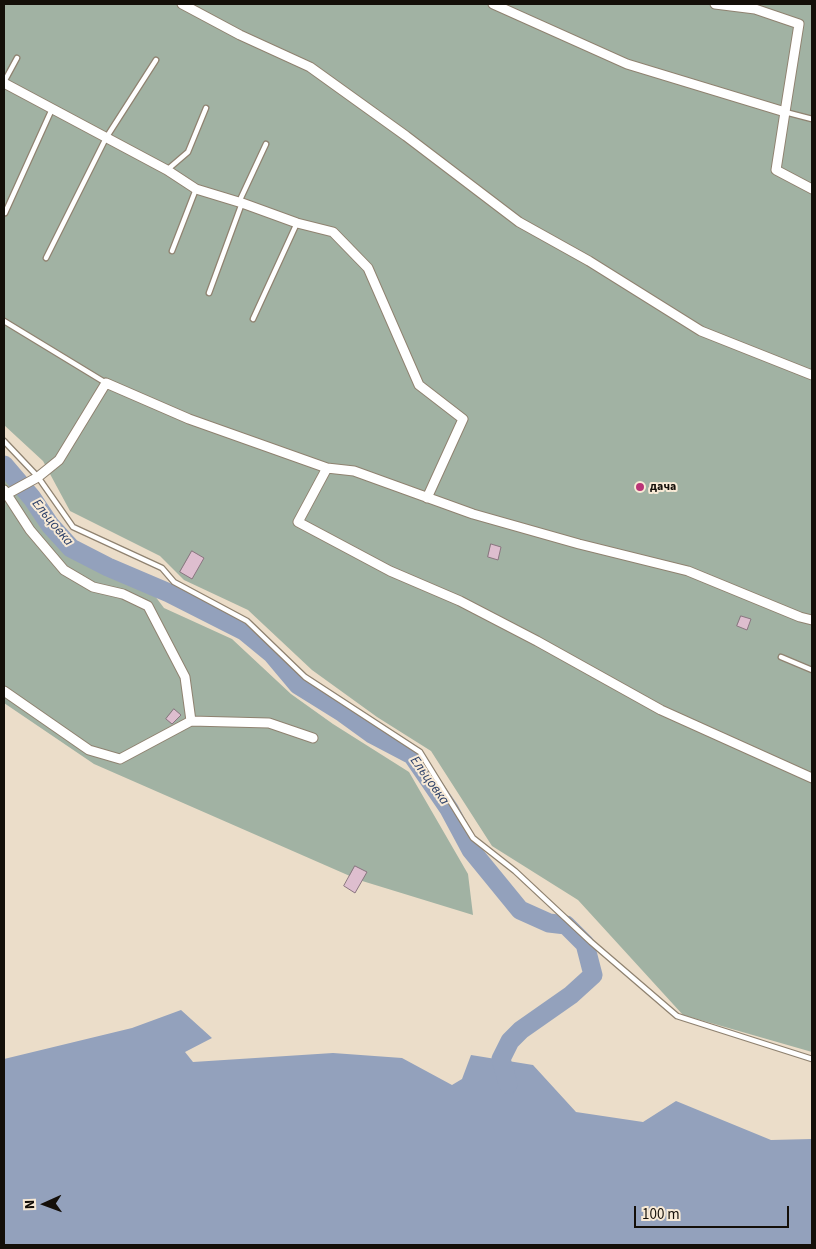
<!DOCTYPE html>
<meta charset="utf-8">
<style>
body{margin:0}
#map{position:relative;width:816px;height:1249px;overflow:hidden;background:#ebddc9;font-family:"Source Sans 3",sans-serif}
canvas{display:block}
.frame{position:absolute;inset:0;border:5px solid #140f09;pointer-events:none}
.north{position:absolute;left:20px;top:1179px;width:50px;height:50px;-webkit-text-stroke:4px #f8ead6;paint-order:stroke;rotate:268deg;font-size:14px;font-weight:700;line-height:20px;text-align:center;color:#140f09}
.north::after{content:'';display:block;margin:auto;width:18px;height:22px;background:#140f09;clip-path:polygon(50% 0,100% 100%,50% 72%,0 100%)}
.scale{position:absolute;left:634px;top:1206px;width:155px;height:22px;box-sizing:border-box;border:2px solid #140f09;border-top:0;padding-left:6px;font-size:15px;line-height:18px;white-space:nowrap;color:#140f09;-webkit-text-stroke:4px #f8ead6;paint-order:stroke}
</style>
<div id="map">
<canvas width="816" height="1249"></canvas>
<div class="frame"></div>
<div class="north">N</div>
<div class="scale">100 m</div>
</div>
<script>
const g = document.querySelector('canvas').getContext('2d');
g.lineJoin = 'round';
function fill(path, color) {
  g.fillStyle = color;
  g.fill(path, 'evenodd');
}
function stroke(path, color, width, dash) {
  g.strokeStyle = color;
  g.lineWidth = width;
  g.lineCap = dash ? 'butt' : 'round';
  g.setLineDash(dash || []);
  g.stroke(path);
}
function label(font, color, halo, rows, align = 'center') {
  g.font = font + ' "Source Sans 3",sans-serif';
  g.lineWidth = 4;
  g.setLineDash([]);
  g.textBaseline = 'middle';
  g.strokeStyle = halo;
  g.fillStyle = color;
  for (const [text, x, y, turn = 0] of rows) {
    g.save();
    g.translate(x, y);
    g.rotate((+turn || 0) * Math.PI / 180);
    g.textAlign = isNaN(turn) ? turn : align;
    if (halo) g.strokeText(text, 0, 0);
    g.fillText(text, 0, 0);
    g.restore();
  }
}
fill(new Path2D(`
 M 4,4 L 812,4 L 812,1052 L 683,1015 L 578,900 L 492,846 L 431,751 L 377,717 L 312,670 L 248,610 L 184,580 L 160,556 L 70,511 L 43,461 L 4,425 Z
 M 4,475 L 15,482 L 38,509 L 68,555 L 112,577 L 149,588 L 164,608 L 232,639 L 291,694 L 333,724 L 409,772 L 468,874 L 473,915 L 359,880 L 94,764 L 4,703 Z`), '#a1b2a3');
fill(new Path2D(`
 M 181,1010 L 212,1038 L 185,1052 L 193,1062 L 333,1053 L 402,1058 L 452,1085 L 462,1079 L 471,1055 L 533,1065 L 576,1112 L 643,1122 L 676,1101 L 771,1140 L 812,1139 L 812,1245 L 4,1245 L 4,1059 L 132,1028 Z`), '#93a1bc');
stroke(new Path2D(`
 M 4,465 L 32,498 L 50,525 L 71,548 L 108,567 L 169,593 L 244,631 L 272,654 L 298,685 L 343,713 L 372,734 L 412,755 L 449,809 L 471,850 L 520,910 L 549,923 L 566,925 L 585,944 L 593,975 L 571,995 L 521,1030 L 510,1041 L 501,1059 L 508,1084`), '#93a1bc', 19);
const building = new Path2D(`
 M 491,544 L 501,547 L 498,560 L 488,557 Z
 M 192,551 L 204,558 L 192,579 L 180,572 Z
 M 741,616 L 751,619 L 747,630 L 737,626 Z
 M 174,709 L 181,715 L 172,724 L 166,719 Z
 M 355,866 L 367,872 L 355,893 L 344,886 Z`);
fill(building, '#debecf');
stroke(building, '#8a7580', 1);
const lane = new Path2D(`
 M 4,82 L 17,58
 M 785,112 L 812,119
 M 167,170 L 188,152 L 206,108
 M 239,202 L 266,144
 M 5,213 L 52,109
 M 172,251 L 196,189
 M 46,258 L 106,138 L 156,60
 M 209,293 L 242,203
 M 253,319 L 297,223
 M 4,321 L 106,383
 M 4,441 L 38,477 L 73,527 L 162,568 L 174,582 L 247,621 L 305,677 L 420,752 L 473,838 L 515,871 L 591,942 L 677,1016 L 812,1059
 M 781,657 L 812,670`);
const street = new Path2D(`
 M 182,4 L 240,35 L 310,67 L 406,136 L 519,222 L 589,261 L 701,331 L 812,375
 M 493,4 L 627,64 L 785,112 L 776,170 L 812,189
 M 715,4 L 755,9 L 799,24 L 785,112
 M 4,83 L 167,170 L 196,189 L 242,203 L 297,223 L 333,232 L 368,268 L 419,385 L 463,419 L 427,498
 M 327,468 L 298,522 L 390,571 L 460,601 L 537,641 L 661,710 L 812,778
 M 4,490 L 30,530 L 64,570 L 93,587 L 123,594 L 148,606 L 185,677 L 191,721
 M 7,494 L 38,477 L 59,460 L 106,383 L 189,419 L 327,468 L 354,471 L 473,514 L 579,544 L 688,571 L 800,617 L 812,620
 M 4,691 L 89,750 L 120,759 L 191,721 L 269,723 L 313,738`);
stroke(lane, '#8f8270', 7);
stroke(street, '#8f8270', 11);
stroke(lane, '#fff', 4.5);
stroke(street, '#fff', 9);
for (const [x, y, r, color] of [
 [640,487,5,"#ba3477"]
]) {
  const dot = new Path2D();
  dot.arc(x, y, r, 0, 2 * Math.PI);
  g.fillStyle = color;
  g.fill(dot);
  stroke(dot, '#f8ead6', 2);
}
label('bold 12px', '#140f09', '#f8ead6', [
 ["дача",650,487]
], 'left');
label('italic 14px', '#2d4169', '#f8ead6', [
 ["Ельцовка",52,523,50],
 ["Ельцовка",429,781,54]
]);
</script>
